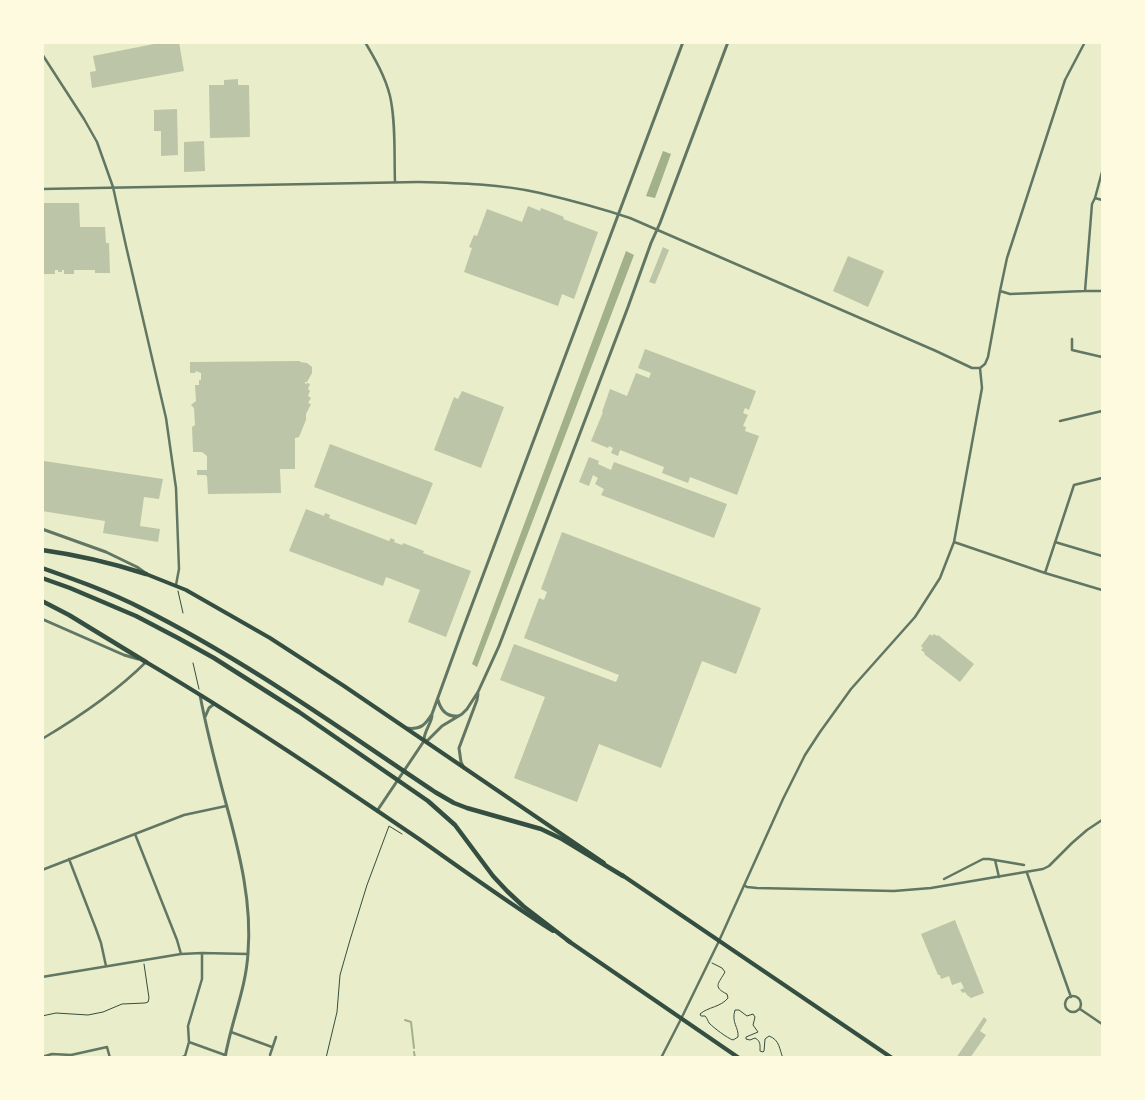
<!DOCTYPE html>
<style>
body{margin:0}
#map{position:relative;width:1145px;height:1100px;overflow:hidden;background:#e9edc9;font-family:"Libre Baskerville",serif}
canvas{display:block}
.frame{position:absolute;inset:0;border:44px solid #fefae0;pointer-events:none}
</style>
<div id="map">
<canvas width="1145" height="1100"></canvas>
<div class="frame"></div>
</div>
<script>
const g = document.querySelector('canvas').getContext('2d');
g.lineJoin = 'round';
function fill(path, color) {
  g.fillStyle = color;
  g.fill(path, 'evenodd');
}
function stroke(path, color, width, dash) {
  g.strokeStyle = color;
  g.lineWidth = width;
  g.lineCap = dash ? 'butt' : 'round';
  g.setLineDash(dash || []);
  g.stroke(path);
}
fill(new Path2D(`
 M 663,151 L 671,154 L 655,198 L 646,196 Z
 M 626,251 L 634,255 L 477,667 L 472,664 Z`), '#a3b18a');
stroke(new Path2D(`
 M 405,1020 L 411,1022 L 414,1048
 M 414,1052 L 415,1058`), '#a3b18a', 2);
fill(new Path2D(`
 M 164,42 L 179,42 L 184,71 L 92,88 L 90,72 L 96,71 L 93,56 Z
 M 238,79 L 238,85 L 249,85 L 250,137 L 210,138 L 209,85 L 224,85 L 224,80 Z
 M 177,109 L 178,155 L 161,156 L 161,131 L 154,131 L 154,110 Z
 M 204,141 L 205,171 L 184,172 L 184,142 Z
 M 42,203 L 79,203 L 80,227 L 105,227 L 106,243 L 109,243 L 110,273 L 95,273 L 95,270 L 74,270 L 74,274 L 64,274 L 64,270 L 62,270 L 62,272 L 58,272 L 58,270 L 55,270 L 55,274 L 42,274 Z
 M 528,206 L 540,211 L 541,208 L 564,217 L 563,219 L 598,232 L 574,299 L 562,294 L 558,306 L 464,272 L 472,248 L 469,247 L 474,235 L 477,236 L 487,209 L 522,222 Z
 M 663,247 L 669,250 L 655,284 L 649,282 Z
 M 848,256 L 884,271 L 868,307 L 833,291 Z
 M 645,349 L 756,391 L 749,410 L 745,408 L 743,413 L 748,415 L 743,426 L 746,427 L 745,431 L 759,436 L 737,495 L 690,477 L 688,483 L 662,473 L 664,467 L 620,450 L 618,456 L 611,453 L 613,448 L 609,446 L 608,448 L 591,441 L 603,412 L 602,412 L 610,389 L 627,396 L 636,373 L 649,378 L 651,373 L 638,368 Z
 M 300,361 L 300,362 L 307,363 L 312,367 L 312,373 L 307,382 L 305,382 L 305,384 L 307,383 L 310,384 L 308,389 L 310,391 L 308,396 L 311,398 L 308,403 L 311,404 L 306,414 L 306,420 L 299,437 L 295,438 L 295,469 L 280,469 L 281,493 L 208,494 L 207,476 L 206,476 L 206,475 L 197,475 L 197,470 L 207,470 L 207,456 L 202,452 L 193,452 L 192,427 L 195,425 L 194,408 L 191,405 L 196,401 L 195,385 L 199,385 L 199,380 L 201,380 L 201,373 L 196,371 L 195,373 L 190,373 L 190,362 Z
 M 462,391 L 504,407 L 481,468 L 434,450 L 454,397 L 458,399 Z
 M 330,444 L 433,483 L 416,525 L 314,487 Z
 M 589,457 L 599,461 L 598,464 L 611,470 L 614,462 L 727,504 L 714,538 L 601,495 L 604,489 L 595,484 L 598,478 L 593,475 L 589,486 L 579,482 Z
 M 44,461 L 163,479 L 159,499 L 144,497 L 140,526 L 160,529 L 158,542 L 103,533 L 105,521 L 42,511 L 42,469 Z
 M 306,509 L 324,516 L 325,513 L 330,515 L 329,518 L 389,541 L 391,538 L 395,540 L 394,542 L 402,545 L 403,543 L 424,551 L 423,553 L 471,571 L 446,637 L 408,622 L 420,590 L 386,577 L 383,586 L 289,551 Z
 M 562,532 L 761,608 L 736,674 L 702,661 L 661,768 L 599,744 L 577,802 L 514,778 L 545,697 L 500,680 L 514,644 L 616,682 L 619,675 L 524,638 L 539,598 L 544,600 L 547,592 L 541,589 Z
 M 930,634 L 932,636 L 934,634 L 937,636 L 938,635 L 974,664 L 960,682 L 924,654 L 925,653 L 921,650 L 923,648 L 921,646 Z
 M 955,920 L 984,993 L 971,998 L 967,995 L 965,992 L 963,993 L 960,990 L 964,988 L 961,982 L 952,985 L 949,976 L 941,979 L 940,975 L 938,975 L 921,934 Z
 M 984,1017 L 987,1020 L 980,1031 L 986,1035 L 970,1058 L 956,1058 Z`), '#bcc5a7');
stroke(new Path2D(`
 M 178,591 L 183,613
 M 193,663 L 199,689
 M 712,963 L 722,968 L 725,972 C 719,983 712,987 727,994 L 728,998 C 721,1007 708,1007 700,1014 L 701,1016 L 705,1016 C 707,1018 708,1021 709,1023 C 714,1028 727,1038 733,1040 L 738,1037 C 739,1027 731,1023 735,1010 L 739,1010 L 747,1016 L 753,1014 L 755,1017 L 753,1025 L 758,1032 L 746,1037 L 746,1039 L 750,1040 L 755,1038 C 761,1041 760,1046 760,1051 L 763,1052 L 764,1051 L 765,1039 L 769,1036 C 780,1040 779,1049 783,1058
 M 42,1016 L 56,1013 L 88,1015 L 103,1012 L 122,1004 L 145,1003 L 148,1002 L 149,998 L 144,964
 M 326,1058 L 337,1012 L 340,975 L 350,940 L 367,885 L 389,826 L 402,834`), '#344e41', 1);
stroke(new Path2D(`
 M 365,42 C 375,59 385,76 390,96 C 396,122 394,155 395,182
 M 42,54 L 84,119 L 97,142 L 113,187 L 126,246 L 166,418 L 176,488 L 179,569 L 176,585
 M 42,189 L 418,182 C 459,183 501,184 540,193 C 570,200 600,208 630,218 L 936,351 L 972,368 L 980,368
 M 1095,198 L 1102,200
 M 1000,291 L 1010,294 L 1085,291 L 1102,291
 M 1085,291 L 1092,204 L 1095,198 L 1102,172
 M 1072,339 L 1072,350 L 1102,357
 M 980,368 L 985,364 L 988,357 L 1000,291 L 1007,258 L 1065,80 L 1085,42
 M 1060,421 L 1102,411
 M 954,542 L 1045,573 L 1102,590
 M 1055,542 L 1102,556
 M 1045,573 L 1074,485 L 1102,478
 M 42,739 C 79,717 116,692 146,662
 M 135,834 L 177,940 L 181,954
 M 69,859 L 96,929 L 101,943 L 106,966
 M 995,860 L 999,877
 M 42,870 L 184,815 L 226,806
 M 1027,873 L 1071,997
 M 944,879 L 983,859 L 989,859 L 1024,865
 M 744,885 L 747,887 L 757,888 L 894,891 L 931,888 L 1043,869 L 1049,866 L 1072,843 L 1087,830 L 1102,820
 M 42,977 L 181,954 L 202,953 L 248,954
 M1065 1004a8 8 0 1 1 16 0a8 8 0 1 1-16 0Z
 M 1080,1009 L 1102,1024
 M 231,1032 L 272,1047
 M 189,1042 L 225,1055
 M 270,1055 L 276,1037
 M 42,1057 L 52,1054 L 71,1055 L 107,1047 L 110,1058
 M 180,1058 L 185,1056 L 189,1042 L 188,1026 L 202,979 L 202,953
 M 661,1058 L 681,1019 L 719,941 L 783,799 L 805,755 L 820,732 L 851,689 L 915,617 L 940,578 L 954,542 L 982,388 L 980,368`), '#617663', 2.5);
stroke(new Path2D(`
 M 42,529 L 106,552 L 137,567 L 144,572
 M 42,619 L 124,655 L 138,659
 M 200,695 C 207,733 217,770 227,807 C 240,855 252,903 248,953 C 246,989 231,1022 225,1058
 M 438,700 C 441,711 447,717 458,716
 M 205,717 L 209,708 L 214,704
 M 406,728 C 421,730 425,725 432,714 L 461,634 L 683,42
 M 425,741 L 428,740 L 442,726 L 462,714 L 467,709 L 478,692 L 499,646 L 628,307 L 651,243 L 660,223 L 728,42
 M 464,768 L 461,762 L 459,748 L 477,700 L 478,694
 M 377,811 L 424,741 C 423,733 431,724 432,716`), '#617663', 3);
stroke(new Path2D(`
 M 146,574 L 186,590 L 270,638 L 344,686 L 604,863
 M 146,662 C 239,717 329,778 419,839 C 463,870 507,902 553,931
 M 622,875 L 892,1058
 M 567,940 L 739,1058`), '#344e41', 4);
stroke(new Path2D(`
 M 42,550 C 78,555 112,563 146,574
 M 42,568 C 76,580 110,592 141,608 C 245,660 339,728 435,792 L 454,803 L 467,808 L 541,829 L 562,839 L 623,876
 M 42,578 L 70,588 L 136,616 L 178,638 L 214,658 L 299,712 L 428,801 L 455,825 L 493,876 L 507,891 L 523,906 L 570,942
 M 42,601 L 69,615 L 146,662`), '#344e41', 4.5);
</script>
